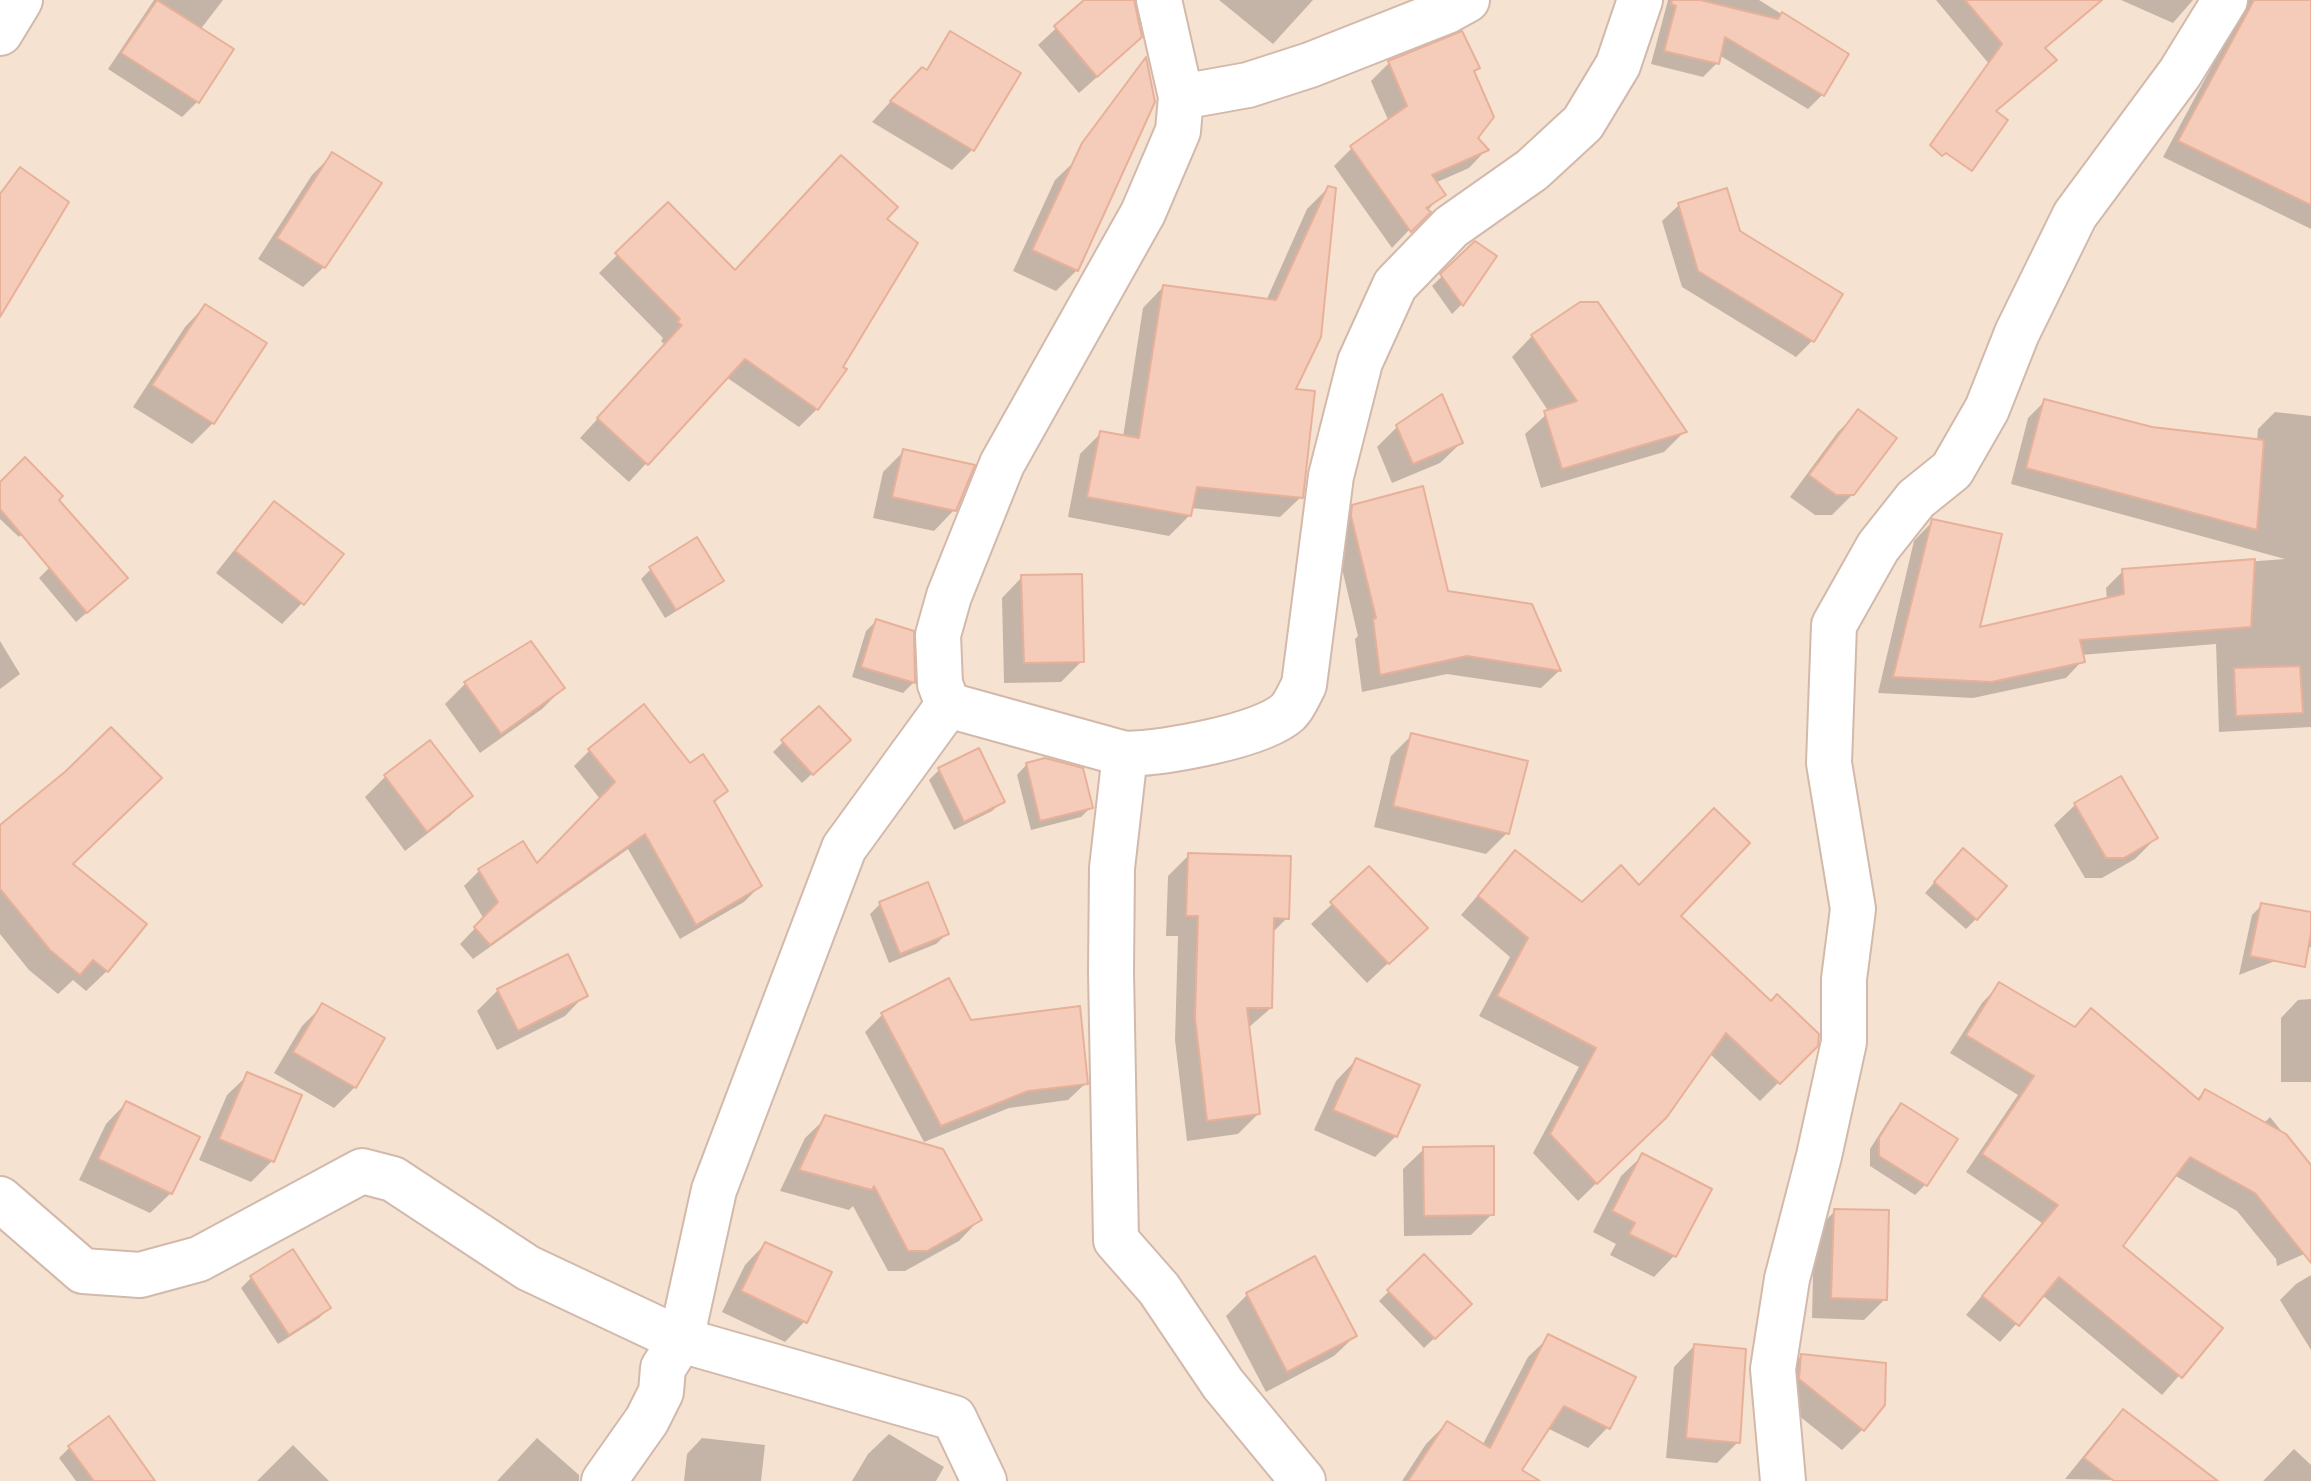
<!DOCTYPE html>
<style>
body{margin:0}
canvas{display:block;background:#fef1e3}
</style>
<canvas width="2311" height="1481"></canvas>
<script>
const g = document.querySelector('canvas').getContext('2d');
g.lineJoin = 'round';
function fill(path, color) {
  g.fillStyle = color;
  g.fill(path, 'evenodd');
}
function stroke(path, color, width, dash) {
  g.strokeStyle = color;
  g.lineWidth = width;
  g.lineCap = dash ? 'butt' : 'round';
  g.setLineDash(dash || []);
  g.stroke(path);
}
fill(new Path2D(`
 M 0,0 L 2311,0 L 2311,1481 L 0,1481 Z`), '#f6e2d1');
fill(new Path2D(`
 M 154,0 L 223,0 L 200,30 L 231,50 L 197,102 L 182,117 L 108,69 Z
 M 1087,0 L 1131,0 L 1122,55 L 1079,93 L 1038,45 Z
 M 1219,0 L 1313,0 L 1273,44 Z
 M 1668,0 L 1759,0 L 1847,55 L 1822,95 L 1808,109 L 1719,55 L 1717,63 L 1703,77 L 1651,64 Z
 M 1936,0 L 2103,0 L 2004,82 Z
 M 2121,0 L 2193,0 L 2173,23 Z
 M 2227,0 L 2311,0 L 2311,229 L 2163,157 L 2231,31 Z
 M 1461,34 L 1478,68 L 1472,73 L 1475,138 L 1486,150 L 1469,168 L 1435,183 L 1443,194 L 1392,248 L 1334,166 L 1352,148 L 1389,122 L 1371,81 L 1389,63 Z
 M 901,90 L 972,150 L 952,170 L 872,122 Z
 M 333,154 L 324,267 L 303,287 L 258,259 L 312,175 Z
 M 1076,160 L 1077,270 L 1056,291 L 1013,271 L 1055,180 Z
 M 1328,188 L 1293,391 L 1301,497 L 1280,517 L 1191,508 L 1190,515 L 1169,536 L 1068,517 L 1080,454 L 1101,433 L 1123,437 L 1143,308 L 1163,287 L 1266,301 L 1307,209 Z
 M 668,205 L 734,272 L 844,370 L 817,409 L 799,427 L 726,377 L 629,482 L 580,438 L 665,345 L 661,341 L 663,338 L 599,273 Z
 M 1679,205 L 1738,232 L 1840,295 L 1812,341 L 1796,357 L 1682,287 L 1662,221 Z
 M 1475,244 L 1494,257 L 1461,305 L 1452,314 L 1432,286 Z
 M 205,306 L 264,343 L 213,423 L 192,444 L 133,407 L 185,327 Z
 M 1532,336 L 1685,431 L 1664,452 L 1541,488 L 1525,434 L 1549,412 L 1512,357 Z
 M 2045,401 L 2152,429 L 2257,441 L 2258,429 L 2275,412 L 2311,416 L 2311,727 L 2219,732 L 2216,644 L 2081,655 L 2082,661 L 2066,678 L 1973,698 L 1878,693 L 1914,541 L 1933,521 L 1977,629 L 2107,600 L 2106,588 L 2123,571 L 2285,559 L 2011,484 L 2028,418 Z
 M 1858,412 L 1853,494 L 1832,515 L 1815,515 L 1790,497 L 1838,432 Z
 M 1398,426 L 1461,443 L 1440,463 L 1392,483 L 1377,447 Z
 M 904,451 L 954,510 L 934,531 L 873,518 L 883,472 Z
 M 0,485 L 60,496 L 19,537 L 0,519 Z
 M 275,504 L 302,603 L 282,624 L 216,573 L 254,525 Z
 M 1354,506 L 1447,593 L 1559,671 L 1541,688 L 1447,674 L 1362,692 L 1355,639 L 1358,636 L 1334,535 L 1335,525 Z
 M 49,568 L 115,588 L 76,622 L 39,578 Z
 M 651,569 L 721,580 L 711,590 L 665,618 L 641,579 Z
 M 1022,577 L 1082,661 L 1061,682 L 1004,683 L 1002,598 Z
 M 876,621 L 912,632 L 913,683 L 903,693 L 852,677 L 866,631 Z
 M 0,641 L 20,674 L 0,689 Z
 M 465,684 L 563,688 L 542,709 L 480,753 L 445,704 Z
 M 1412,735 L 1507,833 L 1486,854 L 1374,827 L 1391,756 Z
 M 783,742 L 838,750 L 802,783 L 773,752 Z
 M 430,743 L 470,796 L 450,816 L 405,851 L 365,797 L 385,777 Z
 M 589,751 L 689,766 L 726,791 L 713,804 L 760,886 L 744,902 L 680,939 L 628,849 L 473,959 L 460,944 L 484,919 L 464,886 L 480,870 L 536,865 L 600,799 L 574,766 Z
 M 1027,764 L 1091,807 L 1081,817 L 1031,830 L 1017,775 Z
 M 939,770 L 1003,801 L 992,811 L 954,830 L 929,780 Z
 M 2075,805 L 2156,838 L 2135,859 L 2102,878 L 2085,878 L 2054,825 Z
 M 0,827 L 71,864 L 107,971 L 86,991 L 73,980 L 58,994 L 29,970 L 0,934 Z
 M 1515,852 L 1582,904 L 1638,887 L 1678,916 L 1816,1045 L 1760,1101 L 1709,1053 L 1646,1135 L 1578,1201 L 1533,1153 L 1579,1067 L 1479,1016 L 1510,957 L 1461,915 Z
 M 1189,855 L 1287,918 L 1272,933 L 1271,1008 L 1248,1028 L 1258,1114 L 1238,1134 L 1187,1141 L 1175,1040 L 1178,936 L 1166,936 L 1168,876 Z
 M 1953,861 L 1976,919 L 1966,929 L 1925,893 Z
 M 1369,869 L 1404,948 L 1367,983 L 1311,924 Z
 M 880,904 L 947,934 L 936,944 L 889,963 L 870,914 Z
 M 2262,905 L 2311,914 L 2311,947 L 2239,975 L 2252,915 Z
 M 1999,985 L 2196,1100 L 2205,1091 L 2263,1124 L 2270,1117 L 2311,1168 L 2311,1251 L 2277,1266 L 2276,1259 L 2237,1211 L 2174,1175 L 2120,1246 L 2220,1329 L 2162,1395 L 2042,1295 L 2000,1342 L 1966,1315 L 2042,1223 L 1966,1172 L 2018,1095 L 1950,1053 L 1982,1003 Z
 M 498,990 L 585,995 L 565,1016 L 497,1050 L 477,1011 Z
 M 2311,999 L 2311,1082 L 2281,1082 L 2281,1018 L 2298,1000 Z
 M 323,1005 L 355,1087 L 334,1108 L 274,1073 L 302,1026 Z
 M 882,1015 L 970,1022 L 1086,1083 L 1068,1100 L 1009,1108 L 924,1142 L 865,1032 Z
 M 1356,1060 L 1396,1136 L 1375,1157 L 1314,1130 L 1336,1081 Z
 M 248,1075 L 272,1161 L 251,1182 L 199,1160 L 227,1095 Z
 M 126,1103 L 171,1193 L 150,1213 L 79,1180 L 106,1124 Z
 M 1901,1106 L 1925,1185 L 1915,1195 L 1870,1166 L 1870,1149 L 1891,1116 Z
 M 826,1118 L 979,1220 L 959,1241 L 905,1271 L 888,1271 L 853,1206 L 849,1210 L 780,1191 L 805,1138 Z
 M 1424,1149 L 1492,1214 L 1471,1235 L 1404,1236 L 1403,1169 Z
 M 1642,1156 L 1674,1256 L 1654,1277 L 1610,1255 L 1616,1244 L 1593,1232 L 1621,1176 Z
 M 1835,1211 L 1885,1299 L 1864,1320 L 1812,1318 L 1814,1232 Z
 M 765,1244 L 805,1321 L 785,1342 L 722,1312 L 745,1265 Z
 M 292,1252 L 329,1308 L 319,1318 L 278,1344 L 241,1288 L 251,1278 Z
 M 1424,1257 L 1470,1304 L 1424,1348 L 1379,1301 Z
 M 1314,1259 L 1355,1336 L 1334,1356 L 1266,1392 L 1226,1316 L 1247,1295 Z
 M 2311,1275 L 2311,1350 L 2280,1300 L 2296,1284 Z
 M 1549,1337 L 1608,1427 L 1588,1448 L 1547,1428 L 1513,1481 L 1402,1481 L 1426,1444 L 1447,1423 L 1482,1446 L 1528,1357 Z
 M 1694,1346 L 1738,1442 L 1717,1463 L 1666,1458 L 1674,1367 Z
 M 1801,1356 L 1863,1429 L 1842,1450 L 1779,1400 L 1781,1377 Z
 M 2124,1411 L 2170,1481 L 2065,1479 L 2103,1432 Z
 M 889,1434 L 944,1467 L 936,1481 L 852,1481 L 868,1454 Z
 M 537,1438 L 579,1475 L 579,1481 L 497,1481 Z
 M 702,1438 L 765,1445 L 761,1481 L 684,1481 L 687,1454 Z
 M 293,1445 L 329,1481 L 257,1481 Z
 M 69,1448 L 141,1481 L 76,1481 L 59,1458 Z
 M 2294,1449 L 2311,1465 L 2311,1481 L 2263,1481 Z`), '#0003');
const building = new Path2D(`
 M 157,0 L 234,49 L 199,103 L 121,53 Z
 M 1084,0 L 1134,0 L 1142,37 L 1097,77 L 1054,26 Z
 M 1672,0 L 1700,0 L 1778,19 L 1782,12 L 1849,54 L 1824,96 L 1725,37 L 1719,64 L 1664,51 L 1676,6 L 1671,4 Z
 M 1965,0 L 2102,0 L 2045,48 L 2057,60 L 1996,111 L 2008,120 L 1972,171 L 1946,153 L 1942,156 L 1930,145 L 2002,44 Z
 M 2254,0 L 2311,0 L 2311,205 L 2178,141 Z
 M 950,31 L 1021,73 L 974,151 L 890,101 L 922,67 L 927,70 Z
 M 1462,31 L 1480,68 L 1474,71 L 1494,117 L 1478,138 L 1489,150 L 1432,175 L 1446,195 L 1426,208 L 1431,212 L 1411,232 L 1350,146 L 1407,106 L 1388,61 Z
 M 1146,57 L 1155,102 L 1078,271 L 1032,250 L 1082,143 Z
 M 332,152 L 382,183 L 325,268 L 277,238 Z
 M 841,155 L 898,207 L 887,219 L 918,243 L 843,367 L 847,369 L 818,410 L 745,359 L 648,465 L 597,418 L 682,325 L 677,322 L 680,319 L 615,253 L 668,202 L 735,270 Z
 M 20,167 L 69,202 L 0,317 L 0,194 Z
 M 1328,186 L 1336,188 L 1321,337 L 1296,389 L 1315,391 L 1303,498 L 1197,487 L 1191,516 L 1087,497 L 1100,431 L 1139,438 L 1163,285 L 1276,300 Z
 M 1727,188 L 1740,231 L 1843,294 L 1814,342 L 1698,271 L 1678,203 Z
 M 1475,241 L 1497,256 L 1463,306 L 1440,274 Z
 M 1580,302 L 1598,302 L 1687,432 L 1562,469 L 1544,411 L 1577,401 L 1531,335 Z
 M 205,304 L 267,343 L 214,424 L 152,385 Z
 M 1442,394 L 1463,443 L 1413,464 L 1396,425 Z
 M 2044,399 L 2152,427 L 2264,440 L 2257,530 L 2026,468 Z
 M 1858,409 L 1897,438 L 1854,495 L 1836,495 L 1809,475 Z
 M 903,449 L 975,465 L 956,511 L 892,497 Z
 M 25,457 L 63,496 L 59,500 L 128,578 L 87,613 L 0,509 L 0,482 Z
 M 1423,486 L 1448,591 L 1532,604 L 1561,671 L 1467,656 L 1380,675 L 1373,619 L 1376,618 L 1351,516 L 1352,505 Z
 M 274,501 L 344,554 L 304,605 L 235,551 Z
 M 1932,519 L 2002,534 L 1980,627 L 2124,594 L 2122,569 L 2255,559 L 2251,627 L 2080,640 L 2085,662 L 1991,682 L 1893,677 Z
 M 697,537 L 724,581 L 676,610 L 649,567 Z
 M 1082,574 L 1084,662 L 1024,663 L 1021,575 Z
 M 876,619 L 914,631 L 915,683 L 861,667 Z
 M 531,641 L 565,688 L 501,734 L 464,682 Z
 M 2300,666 L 2303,713 L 2236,716 L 2234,668 Z
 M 644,704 L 690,763 L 703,754 L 728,791 L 714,801 L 762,886 L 696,925 L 645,834 L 490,945 L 474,927 L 498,902 L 478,869 L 523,841 L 537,863 L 615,782 L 588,749 Z
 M 819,706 L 851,740 L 813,775 L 781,740 Z
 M 111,727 L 162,778 L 73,864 L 147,924 L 108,972 L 93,960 L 80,975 L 50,950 L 0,889 L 0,825 L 66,771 Z
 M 1411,733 L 1528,761 L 1509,834 L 1393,806 Z
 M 430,740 L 473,796 L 427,832 L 384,775 Z
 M 979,748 L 1005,802 L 964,822 L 938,768 Z
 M 1045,758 L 1083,768 L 1093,808 L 1040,821 L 1026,763 Z
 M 2121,776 L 2158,838 L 2124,858 L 2106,858 L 2074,803 Z
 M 1714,808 L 1750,843 L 1681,916 L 1771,1001 L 1777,994 L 1819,1034 L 1818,1046 L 1780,1084 L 1726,1033 L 1667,1117 L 1597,1184 L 1550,1134 L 1596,1048 L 1497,996 L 1528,938 L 1478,896 L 1515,850 L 1582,902 L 1621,865 L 1639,885 Z
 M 1963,848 L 2007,886 L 1977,920 L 1934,882 Z
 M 1188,853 L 1291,856 L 1289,919 L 1274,918 L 1272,1008 L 1247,1008 L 1260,1114 L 1207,1121 L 1195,1018 L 1198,916 L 1186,916 Z
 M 1369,866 L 1428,928 L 1389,964 L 1330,902 Z
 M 928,882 L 949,934 L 900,954 L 879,902 Z
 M 2261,903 L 2311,912 L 2311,933 L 2305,967 L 2250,956 Z
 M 568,954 L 588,996 L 518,1031 L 497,989 Z
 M 949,978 L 971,1020 L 1080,1006 L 1088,1084 L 1028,1091 L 941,1126 L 881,1013 Z
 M 1999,982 L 2075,1027 L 2091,1008 L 2199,1100 L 2205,1089 L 2286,1134 L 2311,1165 L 2311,1263 L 2255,1193 L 2190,1157 L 2123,1246 L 2223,1328 L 2182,1378 L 2059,1277 L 2019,1326 L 1982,1296 L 2058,1205 L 1982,1154 L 2034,1076 L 1966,1035 Z
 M 322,1003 L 385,1038 L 356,1088 L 293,1052 Z
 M 1356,1058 L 1420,1085 L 1397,1137 L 1333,1110 Z
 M 247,1072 L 302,1095 L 274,1162 L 219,1139 Z
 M 126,1101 L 200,1137 L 172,1194 L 98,1159 Z
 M 1901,1103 L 1958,1139 L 1927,1186 L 1879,1156 L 1879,1138 Z
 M 825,1115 L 943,1149 L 982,1220 L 927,1251 L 908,1251 L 874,1186 L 872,1190 L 799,1170 Z
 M 1494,1146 L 1494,1215 L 1424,1216 L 1423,1147 Z
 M 1642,1153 L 1712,1189 L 1676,1257 L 1629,1234 L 1635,1223 L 1612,1211 Z
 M 1834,1209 L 1889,1210 L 1887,1300 L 1831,1298 Z
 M 765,1242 L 832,1272 L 807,1323 L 741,1291 Z
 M 293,1249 L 331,1308 L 289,1335 L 250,1276 Z
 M 1424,1254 L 1472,1304 L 1435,1339 L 1387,1290 Z
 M 1315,1256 L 1357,1336 L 1287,1372 L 1246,1293 Z
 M 1548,1334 L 1636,1377 L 1610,1429 L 1564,1406 L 1522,1470 L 1540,1481 L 1408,1481 L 1447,1421 L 1490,1448 Z
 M 1694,1344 L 1746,1349 L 1740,1443 L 1686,1438 Z
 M 1801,1354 L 1886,1363 L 1885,1405 L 1864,1431 L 1799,1379 Z
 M 2123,1409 L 2218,1481 L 2114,1481 L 2084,1458 Z
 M 109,1416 L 155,1481 L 94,1481 L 68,1446 Z`);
fill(building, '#f5ccb9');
stroke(building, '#e8b099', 2);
const minor = new Path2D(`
 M 0,33 L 20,0
 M 1181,97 L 1248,85 L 1310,65 L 1447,11 L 1467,0
 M 948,705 L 1125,754 C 1162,753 1261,737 1288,712 C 1295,705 1299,694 1304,685 L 1331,476 L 1360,362 L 1395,285 L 1451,227 L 1532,170 L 1583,123 L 1618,65 L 1640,0
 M 1125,754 L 1112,868 L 1111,971 L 1116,1240 L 1159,1289 L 1223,1384 L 1303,1481
 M 0,1199 L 83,1271 L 140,1275 L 199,1259 L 362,1171 L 393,1179 L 528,1268 L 681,1340 L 663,1368 L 661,1392 L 647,1420 L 604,1481
 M 984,1481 L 954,1418 L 681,1340 L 714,1190 L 844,848 L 948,705 L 940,684 L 938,635 L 949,596 L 1002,464 L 1143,213 L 1178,131 L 1181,97 L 1159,0
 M 1783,1481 L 1773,1369 L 1787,1279 L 1819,1156 L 1844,1042 L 1844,979 L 1853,909 L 1829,763 L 1834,625 L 1878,547 L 1916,499 L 1952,470 L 1987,409 L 2017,333 L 2075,215 L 2180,73 L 2225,0`);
stroke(minor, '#d2b9ab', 48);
stroke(minor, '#fff', 44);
</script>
